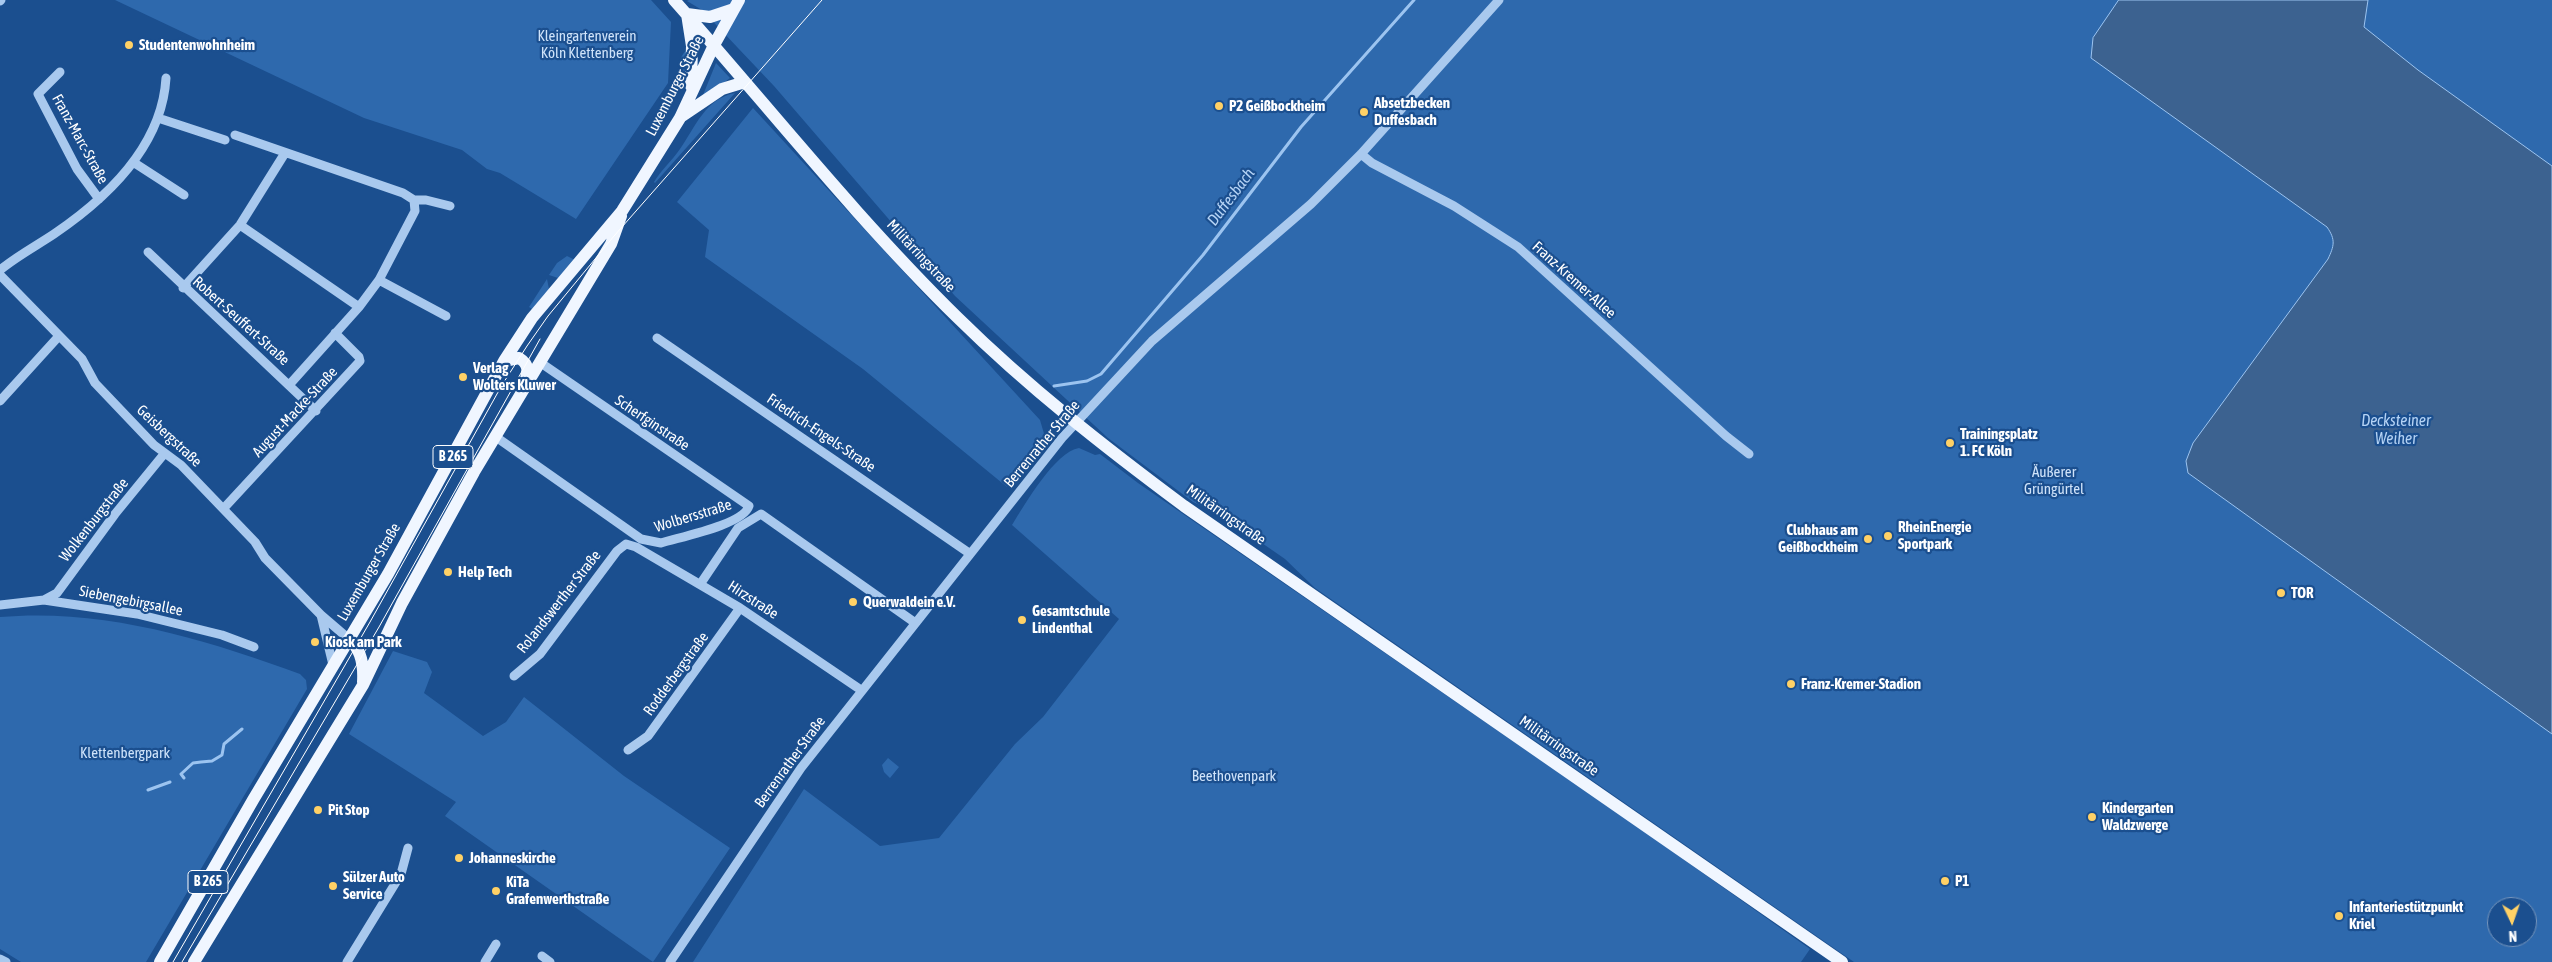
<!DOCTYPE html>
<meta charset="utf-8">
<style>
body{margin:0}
#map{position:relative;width:2552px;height:962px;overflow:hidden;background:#1b4f8f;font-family:"Asap Condensed",sans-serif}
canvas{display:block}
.north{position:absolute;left:2487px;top:897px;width:50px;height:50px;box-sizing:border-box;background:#1b4f8f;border:1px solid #7695bc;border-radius:50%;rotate:177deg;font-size:14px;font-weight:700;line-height:20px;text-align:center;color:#fff}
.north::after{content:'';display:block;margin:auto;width:18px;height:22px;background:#ffd166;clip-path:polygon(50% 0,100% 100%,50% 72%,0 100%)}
</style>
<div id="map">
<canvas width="2552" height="962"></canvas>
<div class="north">N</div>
</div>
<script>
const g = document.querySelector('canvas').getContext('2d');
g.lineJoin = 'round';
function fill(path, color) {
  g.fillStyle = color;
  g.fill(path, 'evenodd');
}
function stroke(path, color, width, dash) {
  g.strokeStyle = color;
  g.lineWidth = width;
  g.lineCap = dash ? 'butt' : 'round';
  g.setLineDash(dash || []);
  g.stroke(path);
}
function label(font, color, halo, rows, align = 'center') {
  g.font = font + ' "Asap Condensed",sans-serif';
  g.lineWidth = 4.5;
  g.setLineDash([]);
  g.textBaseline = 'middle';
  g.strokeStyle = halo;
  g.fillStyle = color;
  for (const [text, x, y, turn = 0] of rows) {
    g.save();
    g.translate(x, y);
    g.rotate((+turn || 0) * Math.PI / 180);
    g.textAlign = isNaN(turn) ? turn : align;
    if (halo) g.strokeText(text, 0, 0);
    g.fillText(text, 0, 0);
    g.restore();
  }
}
fill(new Path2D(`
 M 115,0 L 651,0 L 671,22 L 668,83 L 576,219 L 500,173 L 487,169 L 462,150 L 364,118 Z
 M 689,0 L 2552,0 L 2552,962 L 1854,962 L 1315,588 L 1285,559 L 1220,514 L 1193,502 L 1108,438 L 955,296 L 774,86 L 702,10 L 687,1 ZM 2497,907 L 2527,907 L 2527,937 L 2497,937 Z
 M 689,49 L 682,84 L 678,85 C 682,73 675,56 689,49 Z
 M 716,63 L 730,78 L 701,100 Z
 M 735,93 L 655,183 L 654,182 C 661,170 672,161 680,149 C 696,126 705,99 735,93 Z
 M 753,108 L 1040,420 L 1045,437 L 1007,487 L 863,369 L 705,257 L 709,230 L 677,202 Z
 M 567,256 L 575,260 L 558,278 L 549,275 L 557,263 Z
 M 547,279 L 549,289 L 532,309 L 529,307 Z
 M 1079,448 L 1095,455 L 1100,454 L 1138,483 L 1642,830 L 1810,949 L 1801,962 L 693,962 L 804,789 L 880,846 L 939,838 L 1015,744 L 1043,717 L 1119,619 L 1012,525 C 1025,504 1055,452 1079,448 Z
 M 0,617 C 103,608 205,639 300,674 L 306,680 L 307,689 L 146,962 L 21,962 L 0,949 Z
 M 393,651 L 427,662 L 432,672 L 424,693 L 483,736 L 506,722 L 524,697 L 624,776 L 730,848 L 653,962 L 445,816 L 456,802 L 349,734 Z
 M 888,758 L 899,767 L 890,778 L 884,772 L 882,765 Z`), '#2e69ad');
const water = new Path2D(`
 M 2119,0 L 2368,0 L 2364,27 L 2418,70 L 2552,166 L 2552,734 L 2188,473 L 2186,461 L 2193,443 L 2328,259 C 2334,246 2336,240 2327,227 L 2091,58 L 2093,38 Z`);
fill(water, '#3c6290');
stroke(water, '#9cc4f0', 1);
stroke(new Path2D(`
 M 1054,386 L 1087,381 L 1101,374 L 1203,255 L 1301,127 L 1414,0
 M 201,762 L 212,761 L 222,755 L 224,744 L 242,729
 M 184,778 L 181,774 L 193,763 L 201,762
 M 148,790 L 170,782`), '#9cc4f0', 3);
stroke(new Path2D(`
 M 0,1 L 1,0
 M 60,72 L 38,94 L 77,169 L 99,199
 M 158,118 L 225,140
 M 235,135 L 403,193 L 414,200
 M 1361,154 L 1372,163 L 1454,206 L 1518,247 L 1726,436 L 1749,454
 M 133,162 L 184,195
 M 414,200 L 426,200 L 450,206
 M 240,225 L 359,307
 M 148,252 L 316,411
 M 0,270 C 17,256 36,246 54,234 C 107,198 162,146 166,78
 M 0,275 L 82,359 L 95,383 L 154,445 L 181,465 L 255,542 L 265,558 L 321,615 L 349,639
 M 379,280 L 446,316
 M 183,288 L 240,225 L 285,153
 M 657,338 L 969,553
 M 290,384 L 359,307 L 379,280 L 415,211 L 414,200
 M 0,401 L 59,336
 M 496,437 L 641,539 L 661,543 C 680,537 743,525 749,506 L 541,363
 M 224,508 L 360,361 L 359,357 L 335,333
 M 701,583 L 738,528 L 761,514 L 914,622
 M 44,600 L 57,593 L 115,514 L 164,454
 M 0,605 L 44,600 L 137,614 L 222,635 L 254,647
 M 321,615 L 333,665
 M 514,676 L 540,654 L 617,551 L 626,544 L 636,547 L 740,608 L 861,690
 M 628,750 L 648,736 L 740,608
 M 542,956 L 550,962
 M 0,959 L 6,962
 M 347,962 L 401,874 L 408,848
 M 485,962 L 496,944
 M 670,962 L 801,768 L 1062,438 L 1152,341 L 1311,204 L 1361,154 L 1499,0`), '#a9c9ee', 9);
stroke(new Path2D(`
 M 674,0 C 768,106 856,218 958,318 C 1028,387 1106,448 1184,506 L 1842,962
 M 687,14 L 692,46 L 691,86
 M 687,14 L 710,17 L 734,9
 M 682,116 L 722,89 L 745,82
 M 504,361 L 519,358 C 530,365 528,371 525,383
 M 349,639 C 362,650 364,666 363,682
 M 160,962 L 253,800 L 388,574 L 504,361 L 532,318 L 622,211 L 680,118 L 714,45 L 739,0
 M 194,962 L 363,685 L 402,603 L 474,472 L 611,244 L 621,216`), '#f0f6ff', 12);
stroke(new Path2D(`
 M 173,962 L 370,622 L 502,385 L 527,346 L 548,316 L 614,236 L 822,0
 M 182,962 L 379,627 L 540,339`), '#fff', 1);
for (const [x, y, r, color] of [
 [129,45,5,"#ffd166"],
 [1219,106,5,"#ffd166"],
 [1364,112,5,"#ffd166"],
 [463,377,5,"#ffd166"],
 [1950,443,5,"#ffd166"],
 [1888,536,5,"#ffd166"],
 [1868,539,5,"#ffd166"],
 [448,572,5,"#ffd166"],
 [2281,593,5,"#ffd166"],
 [853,602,5,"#ffd166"],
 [1022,620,5,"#ffd166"],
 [315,642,5,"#ffd166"],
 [1791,684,5,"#ffd166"],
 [318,810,5,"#ffd166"],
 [2092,817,5,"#ffd166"],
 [459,858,5,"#ffd166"],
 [1945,881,5,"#ffd166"],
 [333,886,5,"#ffd166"],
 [496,891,5,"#ffd166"],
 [2339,916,5,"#ffd166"]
]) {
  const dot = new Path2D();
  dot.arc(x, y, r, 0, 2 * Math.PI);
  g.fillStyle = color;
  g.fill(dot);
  stroke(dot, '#1b4f8f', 2);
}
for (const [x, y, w] of [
 [453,457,40],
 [208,882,40]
]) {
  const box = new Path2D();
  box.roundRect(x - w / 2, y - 11.5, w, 23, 4);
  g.fillStyle = '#1b4f8f';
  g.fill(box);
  stroke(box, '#fff', 1);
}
label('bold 14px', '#fff', null, [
 ["B 265",453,457],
 ["B 265",208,882]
]);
label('15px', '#cfe3fa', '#1b4f8f', [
 ["Kleingartenverein",587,36],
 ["Köln Klettenberg",587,53],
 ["Äußerer",2054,472],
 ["Grüngürtel",2054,489],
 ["Klettenbergpark",125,753],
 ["Beethovenpark",1234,776]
]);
label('bold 15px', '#fff', '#1b4f8f', [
 ["Studentenwohnheim",139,45],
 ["Absetzbecken",1374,103],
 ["Duffesbach",1374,120],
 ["P2 Geißbockheim",1229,106],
 ["Verlag",473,368],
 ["Wolters Kluwer",473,385],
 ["Trainingsplatz",1960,434],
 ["1. FC Köln",1960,451],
 ["RheinEnergie",1898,527],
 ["Sportpark",1898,544],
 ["Clubhaus am",1858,530,"right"],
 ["Geißbockheim",1858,547,"right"],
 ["Help Tech",458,572],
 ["TOR",2291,593],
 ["Querwaldein e.V.",863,602],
 ["Gesamtschule",1032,611],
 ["Lindenthal",1032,628],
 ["Kiosk am Park",325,642],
 ["Franz-Kremer-Stadion",1801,684],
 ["Kindergarten",2102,808],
 ["Waldzwerge",2102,825],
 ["Pit Stop",328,810],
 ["Johanneskirche",469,858],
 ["Sülzer Auto",343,877],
 ["Service",343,894],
 ["P1",1955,881],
 ["KiTa",506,882],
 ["Grafenwerthstraße",506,899],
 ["Infanteriestützpunkt",2349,907],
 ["Kriel",2349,924]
], 'left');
label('15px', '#fff', '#1b4f8f', [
 ["Luxemburger Straße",675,86,-63],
 ["Franz-Marc-Straße",80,139,61],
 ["Militärringstraße",921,256,47],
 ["Franz-Kremer-Allee",1574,280,42],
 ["Robert-Seuffert-Straße",241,321,42],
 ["August-Macke-Straße",295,412,-47],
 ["Scherfginstraße",652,423,34],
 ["Friedrich-Engels-Straße",821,433,34],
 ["Geisbergstraße",169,436,43],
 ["Berrenrather Straße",1042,444,-50],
 ["Militärringstraße",1226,515,35],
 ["Wolbersstraße",693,516,-17],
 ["Wolkenburgstraße",94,520,-52],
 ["Luxemburger Straße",369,572,-60],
 ["Hirzstraße",753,600,33],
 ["Siebengebirgsallee",131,601,11],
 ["Rolandswerther Straße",559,602,-52],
 ["Rodderbergstraße",676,674,-54],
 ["Militärringstraße",1559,746,35],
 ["Berrenrather Straße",790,762,-54]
]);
label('italic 16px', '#b5d3f5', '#1b4f8f', [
 ["Duffesbach",1231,197,-53],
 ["Decksteiner",2396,421],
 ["Weiher",2396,439]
]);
</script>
